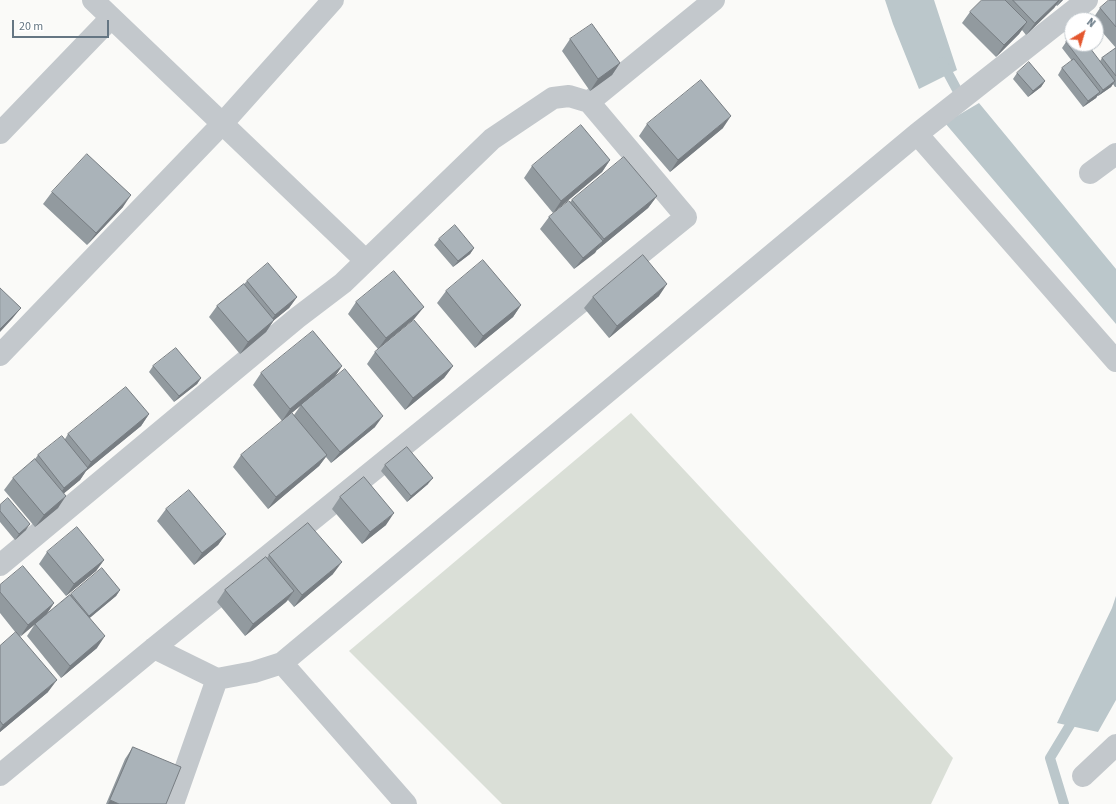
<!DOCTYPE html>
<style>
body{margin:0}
#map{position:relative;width:1116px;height:804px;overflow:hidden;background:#fafaf8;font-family:"Source Sans 3",sans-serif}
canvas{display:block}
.north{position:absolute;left:1064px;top:12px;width:40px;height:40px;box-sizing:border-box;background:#fff;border:1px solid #c1c8cd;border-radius:50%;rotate:38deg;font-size:11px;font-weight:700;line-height:16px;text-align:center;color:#657683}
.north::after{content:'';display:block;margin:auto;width:14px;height:18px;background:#e4572e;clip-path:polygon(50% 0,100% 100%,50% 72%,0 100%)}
.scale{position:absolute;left:12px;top:20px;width:97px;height:18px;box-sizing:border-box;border:2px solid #657683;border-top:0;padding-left:5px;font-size:12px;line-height:14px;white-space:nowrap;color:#657683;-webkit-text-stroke:3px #fff;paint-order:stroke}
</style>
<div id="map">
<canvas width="1116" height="804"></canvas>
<div class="north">N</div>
<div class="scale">20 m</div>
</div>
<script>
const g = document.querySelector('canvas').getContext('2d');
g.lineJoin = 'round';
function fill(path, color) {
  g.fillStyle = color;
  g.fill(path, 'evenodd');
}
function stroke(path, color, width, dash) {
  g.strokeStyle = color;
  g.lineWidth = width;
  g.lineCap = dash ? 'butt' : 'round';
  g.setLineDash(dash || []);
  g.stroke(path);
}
fill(new Path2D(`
 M 631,413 L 953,758 L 931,804 L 502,804 L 349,651 Z`), '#dadfd7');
fill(new Path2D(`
 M 885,0 L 934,0 L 957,70 L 919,89 L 893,24 Z
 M 979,103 L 1116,269 L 1116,324 L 945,123 Z
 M 1116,596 L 1116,700 L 1098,732 L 1057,723 L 1112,608 Z`), '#bbc7cb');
stroke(new Path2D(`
 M 942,62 L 963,101
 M 1064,804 L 1050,758 L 1076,715`), '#bbc7cb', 10);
stroke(new Path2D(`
 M 93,0 L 365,260
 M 589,102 L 714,0
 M 0,133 L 111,18
 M 917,134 L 1116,361
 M 1090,173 L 1116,154
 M 0,355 L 222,124 L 333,0
 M 0,565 L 297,318 L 343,283 L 492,139 L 553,98 L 569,96 L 589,102 L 686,217 L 154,648 L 0,775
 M 154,648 L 217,679 L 173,804
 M 282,663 L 406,804
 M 217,679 L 254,672 L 282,663 L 917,134 L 1087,0
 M 1083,776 L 1116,745`), '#c3c8cc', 22);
fill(new Path2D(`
 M 982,0 L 1063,0 L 1057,6 L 1056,5 L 1054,8 L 1026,35 L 1022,30 L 1019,34 L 996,57 L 962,23 L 970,12 Z
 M 1116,0 L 1116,87 L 1115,87 L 1113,84 L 1111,87 L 1098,96 L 1098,95 L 1096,98 L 1083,107 L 1058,75 L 1062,68 L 1072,61 L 1062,48 L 1066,42 L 1100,61 L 1102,58 L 1116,48 L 1096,25 L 1096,20 L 1092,20 L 1100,8 Z
 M 570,39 L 620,63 L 612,75 L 590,91 L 562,51 Z
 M 1017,73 L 1045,81 L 1041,87 L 1028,97 L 1013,79 Z
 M 647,124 L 723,128 L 670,172 L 639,136 Z
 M 610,160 L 602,172 L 553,213 L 524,178 L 532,166 Z
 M 52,192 L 123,207 L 87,245 L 43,204 Z
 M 657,196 L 648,208 L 574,269 L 540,229 L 549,217 L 570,202 L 572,200 Z
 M 439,239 L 474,248 L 470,254 L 453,267 L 434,245 Z
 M 247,281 L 297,297 L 289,308 L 274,320 L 266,332 L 240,354 L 209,317 L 217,306 L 244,284 Z
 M 446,291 L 521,305 L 513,317 L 475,348 L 437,303 Z
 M 659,296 L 609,338 L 584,308 L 593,297 Z
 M 356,302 L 415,318 L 378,349 L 348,314 Z
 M 375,352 L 453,366 L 444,378 L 405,410 L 367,364 Z
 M 153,366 L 201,378 L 197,384 L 174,402 L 149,372 Z
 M 342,366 L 334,378 L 282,421 L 253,385 L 261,373 Z
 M 301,405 L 375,427 L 331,463 L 326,457 L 319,466 L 268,509 L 233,467 L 241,455 L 294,415 Z
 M 149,414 L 141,426 L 86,471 L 80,480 L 64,493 L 58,508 L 35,527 L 4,490 L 13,478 L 35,459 L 38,455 L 65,439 L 68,434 Z
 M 385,465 L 428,484 L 407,502 L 381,471 Z
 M 340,497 L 386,525 L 362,544 L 332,509 Z
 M 0,505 L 26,530 L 15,540 L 0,522 Z
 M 166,509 L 226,534 L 218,545 L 194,565 L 157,521 Z
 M 47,552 L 104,560 L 96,571 L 66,596 L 39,564 Z
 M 269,555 L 333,574 L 294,607 L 288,600 L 286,602 L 245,636 L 217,602 L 225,590 L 267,558 Z
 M 0,585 L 54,603 L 46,615 L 20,636 L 48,692 L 0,732 L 0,646 L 16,633 L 0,613 Z
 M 120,590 L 116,596 L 89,618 L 97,648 L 61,678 L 27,636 L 35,624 L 71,594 Z
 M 133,747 L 166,804 L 106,804 L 125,759 Z`), '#929a9f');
fill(new Path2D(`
 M 1059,0 L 1060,0 L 1054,8 L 1026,35 L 1035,23 Z
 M 1061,0 L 1063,0 L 1057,6 Z
 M 1027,22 L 1019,34 L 996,57 L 1004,45 Z
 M 620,63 L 612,75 L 590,91 L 598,79 Z
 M 1045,81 L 1041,87 L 1028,97 L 1033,91 Z
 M 1115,81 L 1111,87 L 1098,96 L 1103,90 Z
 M 1100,92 L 1096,98 L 1083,107 L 1088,101 Z
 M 731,116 L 723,128 L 670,172 L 678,160 Z
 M 610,160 L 602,172 L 553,213 L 561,201 Z
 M 131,195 L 123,207 L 87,245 L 96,233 Z
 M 657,196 L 648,208 L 596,251 L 604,239 Z
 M 603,241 L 595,253 L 574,269 L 583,258 Z
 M 474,248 L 470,254 L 453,267 L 458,261 Z
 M 667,284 L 659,296 L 609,338 L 617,326 Z
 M 297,297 L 289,308 L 267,326 L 275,315 Z
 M 521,305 L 513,317 L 475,348 L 483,336 Z
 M 424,307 L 415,318 L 378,349 L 386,338 Z
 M 21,308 L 12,319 L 0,332 L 0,329 Z
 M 274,320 L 266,332 L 240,354 L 248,342 Z
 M 342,366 L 334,378 L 282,421 L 290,409 Z
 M 453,366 L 444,378 L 405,410 L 413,398 Z
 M 201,378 L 197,384 L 174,402 L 179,396 Z
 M 149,414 L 141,426 L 86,471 L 80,480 L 56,500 L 64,488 L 85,471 L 91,462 Z
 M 383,416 L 375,427 L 331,463 L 340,452 Z
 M 327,455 L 319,466 L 268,509 L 276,497 Z
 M 433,478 L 428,484 L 407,502 L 411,496 Z
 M 66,496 L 58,508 L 35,527 L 44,515 Z
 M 394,513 L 386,525 L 362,544 L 370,532 Z
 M 30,524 L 26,530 L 15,540 L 19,534 Z
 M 226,534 L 218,545 L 194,565 L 202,553 Z
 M 104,560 L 96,571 L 66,596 L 74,584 Z
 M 342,562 L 333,574 L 294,607 L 302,595 Z
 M 120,590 L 116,596 L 85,622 L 89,616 Z
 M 294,591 L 286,602 L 245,636 L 253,624 Z
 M 54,603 L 46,615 L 20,637 L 28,625 Z
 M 105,636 L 97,648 L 61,678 L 70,666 Z
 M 57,680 L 48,692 L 0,732 L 0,729 L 3,725 Z
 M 110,800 L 119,804 L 108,804 Z`), '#777d82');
const building = new Path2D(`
 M 982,0 L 1005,0 L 1027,22 L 1004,45 L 970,12 Z
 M 1013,0 L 1059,0 L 1035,23 Z
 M 1109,0 L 1116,0 L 1116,27 L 1100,8 Z
 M 592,24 L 620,63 L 598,79 L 570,39 Z
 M 1072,37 L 1072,44 L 1087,44 L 1115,81 L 1103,90 L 1066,42 Z
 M 1116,48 L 1116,76 L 1102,58 Z
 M 1074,59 L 1100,92 L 1088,101 L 1062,68 Z
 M 1029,62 L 1045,81 L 1033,91 L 1017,73 Z
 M 701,80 L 731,116 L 678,160 L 647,124 Z
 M 581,125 L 610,160 L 561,201 L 532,166 Z
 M 87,154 L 131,195 L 96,233 L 52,192 Z
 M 624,157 L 657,196 L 604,239 L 572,200 Z
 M 569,201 L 603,241 L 583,258 L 549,217 Z
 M 455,225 L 474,248 L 458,261 L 439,239 Z
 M 643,255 L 667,284 L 617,326 L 593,297 Z
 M 483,260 L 521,305 L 483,336 L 446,291 Z
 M 268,263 L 297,297 L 275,315 L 247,281 Z
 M 394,271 L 424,307 L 386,338 L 356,302 Z
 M 244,284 L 274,320 L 248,342 L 217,306 Z
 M 0,288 L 21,308 L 0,329 Z
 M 414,320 L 453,366 L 413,398 L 375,352 Z
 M 313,331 L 342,366 L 290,409 L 261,373 Z
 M 176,348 L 201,378 L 179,396 L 153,366 Z
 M 345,369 L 383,416 L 340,452 L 301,405 Z
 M 126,387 L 149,414 L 91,462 L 68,434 Z
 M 292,413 L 327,455 L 276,497 L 241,455 Z
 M 62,436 L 88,468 L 64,488 L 38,455 Z
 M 407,447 L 433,478 L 411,496 L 385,465 Z
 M 35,459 L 66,496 L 44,515 L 13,478 Z
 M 364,477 L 394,513 L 370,532 L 340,497 Z
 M 189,490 L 226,534 L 202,553 L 166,509 Z
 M 8,498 L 30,524 L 19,534 L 0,511 L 0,505 Z
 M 308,523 L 342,562 L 302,595 L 269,555 Z
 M 77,527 L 104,560 L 74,584 L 47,552 Z
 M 266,557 L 294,591 L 253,624 L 225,590 Z
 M 23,566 L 54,603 L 28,625 L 0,592 L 0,585 Z
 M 102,568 L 120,590 L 89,616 L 71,594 Z
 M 70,595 L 105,636 L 70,666 L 35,624 Z
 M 16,632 L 57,680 L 3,725 L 0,721 L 0,646 Z
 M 133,747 L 181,767 L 166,804 L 119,804 L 110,800 Z`);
fill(building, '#aab3b9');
stroke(building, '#777d82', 1);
</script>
